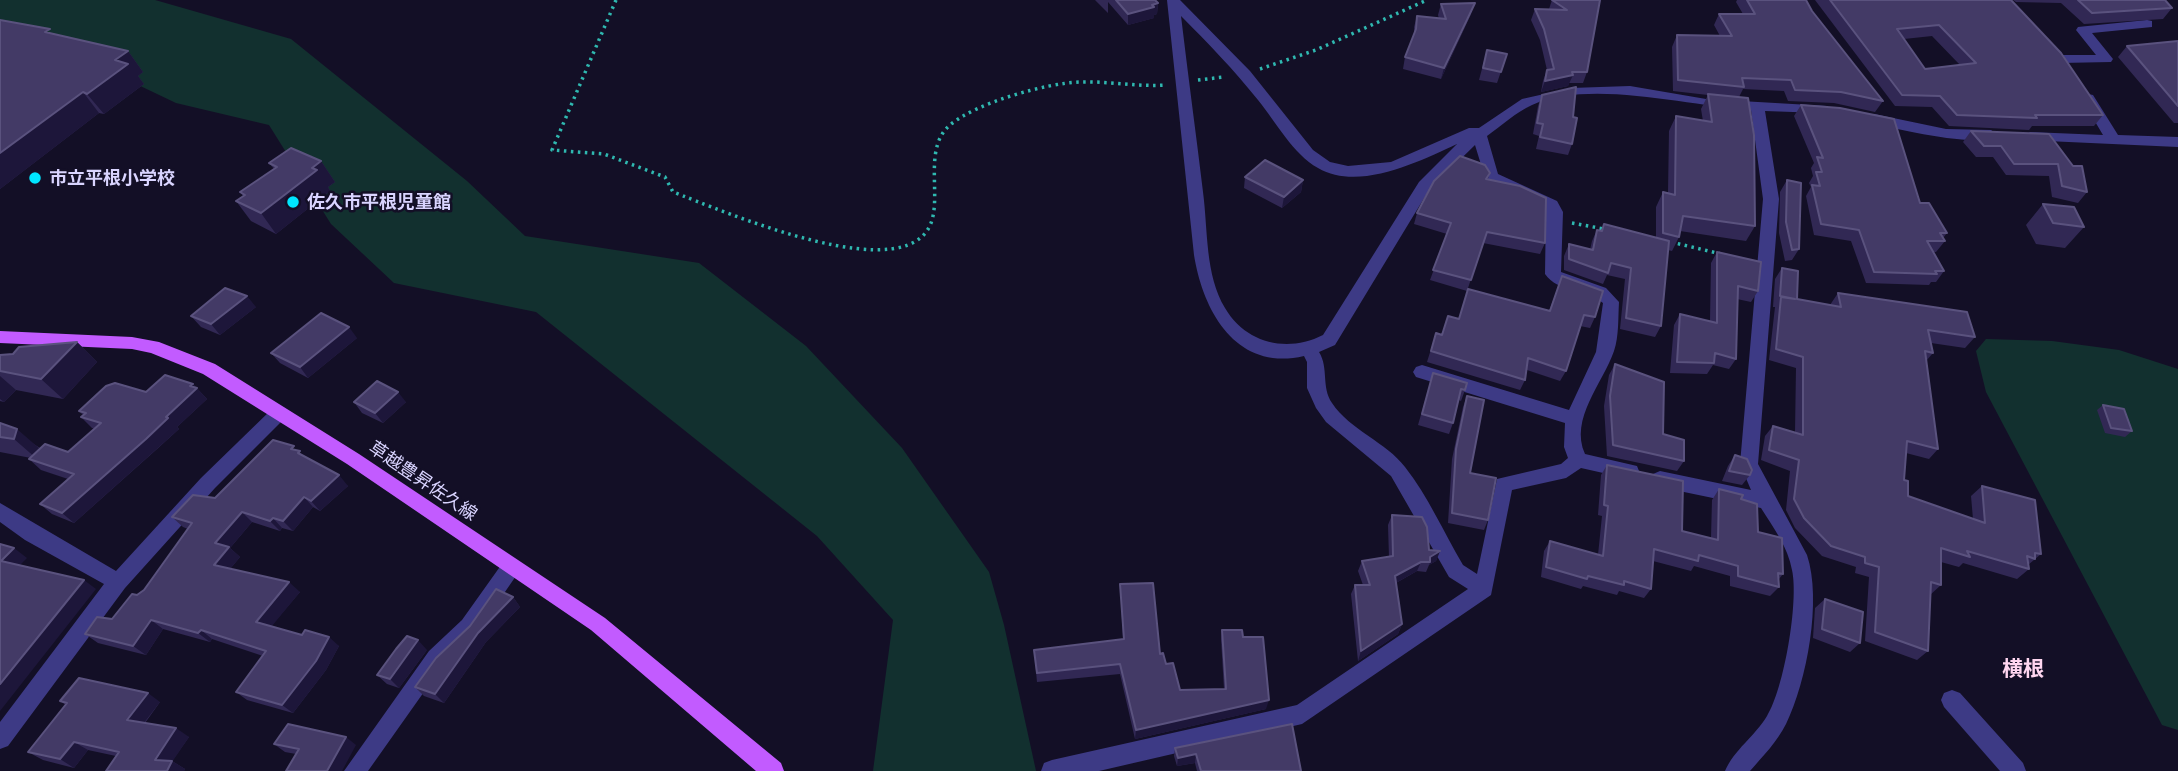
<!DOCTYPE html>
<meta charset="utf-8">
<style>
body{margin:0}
canvas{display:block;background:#130f26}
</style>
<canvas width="2178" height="771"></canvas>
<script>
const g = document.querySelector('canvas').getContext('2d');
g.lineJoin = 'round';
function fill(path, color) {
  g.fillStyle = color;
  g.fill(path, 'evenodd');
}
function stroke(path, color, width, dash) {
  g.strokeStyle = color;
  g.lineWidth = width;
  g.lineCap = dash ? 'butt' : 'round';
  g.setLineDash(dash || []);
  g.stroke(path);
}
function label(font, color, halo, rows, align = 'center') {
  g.font = font + ' Lato,"Noto Sans JP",sans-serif';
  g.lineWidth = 5;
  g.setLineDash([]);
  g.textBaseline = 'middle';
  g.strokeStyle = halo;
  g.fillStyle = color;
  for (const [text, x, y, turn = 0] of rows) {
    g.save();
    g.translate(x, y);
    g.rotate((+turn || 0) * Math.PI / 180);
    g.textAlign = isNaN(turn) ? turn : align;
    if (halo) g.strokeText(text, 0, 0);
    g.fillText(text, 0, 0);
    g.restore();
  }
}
fill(new Path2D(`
 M 0,0 L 155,0 L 291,39 L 467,181 L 525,236 L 699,263 L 806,346 L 902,448 L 989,572 L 1004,625 L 1036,771 L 873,771 L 893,620 L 817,536 L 536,312 L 394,283 L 331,224 L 269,125 L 176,103 L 0,19 Z
 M 1986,339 L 2052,341 L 2119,350 L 2178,369 L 2178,730 L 2162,725 L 1986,392 L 1976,351 Z`), '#12302f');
stroke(new Path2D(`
 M 616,0 L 552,150 L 604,154 L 665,177 L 673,192 C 719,209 917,297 933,216 C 939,188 925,146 950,125 C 976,103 1046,83 1080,82 C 1109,81 1137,87 1165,85
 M 1260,69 L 1316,50 L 1427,0
 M 1198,80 L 1224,77
 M 1572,223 L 1604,229
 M 1671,242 L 1721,254`), '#2fb8b0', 3.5, [2.5, 4.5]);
fill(new Path2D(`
 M 1167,0 L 1180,0 L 1250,71 L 1313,150 L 1330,162 L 1348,166 L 1391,162 L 1469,128 L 1479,128 L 1522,99 L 1571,88 L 1630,86 L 1706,99 L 1827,106 L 1827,112 L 1822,113 L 1765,111 L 1779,199 L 1758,464 L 1807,555 C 1822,600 1807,681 1786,724 C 1777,742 1763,756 1750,771 L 1725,771 C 1734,750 1755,736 1767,716 C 1784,689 1799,601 1792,570 C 1788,547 1773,527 1761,508 L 1660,487 L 1653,484 L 1651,479 L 1653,474 L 1660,471 L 1751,490 L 1740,464 L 1763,199 L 1751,110 C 1687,106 1591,79 1532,105 C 1516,112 1501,126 1487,136 L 1498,174 L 1557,201 L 1563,212 L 1561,272 L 1606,288 L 1619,302 C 1618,318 1619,336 1614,351 C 1603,383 1569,419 1585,454 L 1637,466 L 1639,471 L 1637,476 L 1630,479 L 1581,468 L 1566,478 L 1512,490 L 1491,595 L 1302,724 L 1099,771 L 1041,771 L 1044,763 L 1052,760 L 1297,705 L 1468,589 L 1449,577 L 1391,476 L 1326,422 L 1316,408 L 1307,388 L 1307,362 L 1304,356 C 1236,372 1203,311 1194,255 ZM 1181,16 C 1208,43 1234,70 1258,100 C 1276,122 1293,154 1318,168 C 1359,192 1420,161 1457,144 L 1419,182 L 1323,335 C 1288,353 1246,344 1225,308 C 1205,275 1208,230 1203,192 C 1196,134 1188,75 1181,16 ZM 1475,145 L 1486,181 L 1546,208 L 1545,274 C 1558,293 1586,288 1603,303 L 1596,352 L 1569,410 L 1422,365 L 1416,367 L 1413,372 L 1416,377 L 1565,423 L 1564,447 L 1568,458 L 1561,464 L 1497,479 L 1477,574 L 1463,565 C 1444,533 1428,496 1405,467 C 1386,442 1350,430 1332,403 C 1321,387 1329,368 1319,352 L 1335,345 L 1429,190 Z
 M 2147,20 L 2152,21 L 2152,27 L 2092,33 L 2113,59 L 2111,62 L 2060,63 L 2053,59 L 2060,55 L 2096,55 L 2076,30 L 2078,27 Z
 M 2088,94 L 2093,95 L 2118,135 L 2178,137 L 2178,147 L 2025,140 L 2023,137 L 2030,132 L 2103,135 L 2081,98 Z
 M 1874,114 L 1946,129 L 1991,130 L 1998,135 C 1983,150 1891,128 1869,122 L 1867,119 Z
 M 279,406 L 285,408 L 288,413 L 285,418 L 215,488 L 125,588 L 8,746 L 0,749 L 0,722 L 104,584 L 25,540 L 0,522 L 0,503 L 116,571 L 201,478 L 273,408 Z
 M 511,558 L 518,561 L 521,567 L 518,573 L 476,634 L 443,665 L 368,771 L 344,771 L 429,651 L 462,620 L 504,561 Z
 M 1952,690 L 1960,693 L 2023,763 L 2026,771 L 2000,771 L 1944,707 L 1941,700 L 1944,693 Z`), '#3d3a85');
fill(new Path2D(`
 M 0,331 L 132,337 L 159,342 L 215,364 L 359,454 L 605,618 L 781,763 L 784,771 L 756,771 L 591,630 L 347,464 L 203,374 L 151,353 L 132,349 L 0,343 Z`), '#c25bff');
fill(new Path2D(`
 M 1095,0 L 1155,0 L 1158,3 L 1157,14 L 1154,15 L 1154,18 L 1128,25 L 1108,2 L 1108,13 Z
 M 1552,0 L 1600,0 L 1587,72 L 1583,83 L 1569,83 L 1568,86 L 1541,92 L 1543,81 L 1547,70 L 1540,40 L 1531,20 L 1535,9 L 1549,9 Z
 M 1737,0 L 1806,0 L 1812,11 L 1883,101 L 1875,112 L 1834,103 L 1788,101 L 1784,91 L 1743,89 L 1739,97 L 1755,226 L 1746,241 L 1680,231 L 1679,237 L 1672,251 L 1668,250 L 1661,326 L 1655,337 L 1620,329 L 1625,279 L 1607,275 L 1603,284 L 1564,270 L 1564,256 L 1569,244 L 1590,250 L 1592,241 L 1597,230 L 1601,231 L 1604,224 L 1656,238 L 1656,207 L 1663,192 L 1668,193 L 1669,131 L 1676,116 L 1703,121 L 1701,109 L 1708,95 L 1673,91 L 1672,47 L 1677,35 L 1720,36 L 1714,25 L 1719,14 L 1743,14 L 1736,2 Z
 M 1815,0 L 2011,0 L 2103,115 L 2094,126 L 2032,126 L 2029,130 L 1949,126 L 1932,107 L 1895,106 ZM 1932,36 L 1960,65 L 1925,69 L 1904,39 Z
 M 2013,0 L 2165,0 L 2172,8 L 2163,19 L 2084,24 L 2061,3 L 2016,2 Z
 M 1441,4 L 1471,14 L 1441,79 L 1403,69 L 1405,57 L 1414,36 L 1414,27 L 1417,16 L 1439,19 L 1438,15 Z
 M 0,20 L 54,34 L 128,51 L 143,72 L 138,76 L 144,84 L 104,114 L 99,113 L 0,189 Z
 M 2178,41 L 2178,123 L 2174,123 L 2118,57 L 2127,46 Z
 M 1487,50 L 1507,54 L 1497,83 L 1479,80 Z
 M 1542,95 L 1572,144 L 1568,155 L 1536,149 L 1539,136 L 1533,134 L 1538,106 Z
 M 1801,105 L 1920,203 L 1947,233 L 1943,238 L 1945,241 L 1936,252 L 1933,252 L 1944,271 L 1936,282 L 1931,282 L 1929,285 L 1866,283 L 1851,241 L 1814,235 L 1806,196 L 1811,187 L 1809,183 L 1813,176 L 1811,168 L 1814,163 L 1794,116 Z
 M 1971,131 L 2049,134 L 2087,192 L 2078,203 L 2052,197 L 2049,176 L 2006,175 L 1993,157 L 1976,157 L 1963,142 Z
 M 321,161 L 335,182 L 328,187 L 330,191 L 276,234 L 251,221 L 236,201 L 243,196 L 240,192 L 274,169 L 269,163 Z
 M 1490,173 L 1488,179 L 1545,243 L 1540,254 L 1483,243 L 1467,291 L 1430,280 L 1447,234 L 1414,224 L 1417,213 Z
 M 1245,177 L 1303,180 L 1301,192 L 1282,208 L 1244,188 Z
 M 1787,180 L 1799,249 L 1792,260 L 1785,261 L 1779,233 L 1780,192 Z
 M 2043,204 L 2084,227 L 2065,248 L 2036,244 L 2026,225 Z
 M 1717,252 L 1758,291 L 1751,302 L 1737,299 L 1736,359 L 1729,369 L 1713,365 L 1707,374 L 1670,373 L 1674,325 L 1680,314 L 1710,321 L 1711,263 Z
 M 1782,268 L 1797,299 L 1830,305 L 1838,293 L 1975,337 L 1965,348 L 1931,343 L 1933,353 L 1926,361 L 1938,449 L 1929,459 L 1906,453 L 1904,480 L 1908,496 L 1973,519 L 1971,496 L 1982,486 L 2041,554 L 2028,565 L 2029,569 L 2017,579 L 1963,563 L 1959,567 L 1941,562 L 1941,585 L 1930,595 L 1928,651 L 1917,660 L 1865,641 L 1869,577 L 1855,573 L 1856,567 L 1822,556 L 1795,528 L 1786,510 L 1790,471 L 1761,460 L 1765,436 L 1773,426 L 1795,433 L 1796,368 L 1769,360 L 1775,307 L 1773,307 L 1775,279 Z
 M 1562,276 L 1595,317 L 1590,328 L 1580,326 L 1566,371 L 1560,381 L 1527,370 L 1525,380 L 1520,390 L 1427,362 L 1436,333 L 1442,335 L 1459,319 L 1468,289 L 1549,311 Z
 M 256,307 L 220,335 L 201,327 L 191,316 Z
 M 357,338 L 308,378 L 280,363 L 271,353 Z
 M 77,342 L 97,362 L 63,399 L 16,390 L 4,402 L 0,401 L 0,355 L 13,354 Z
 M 1615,364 L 1663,434 L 1684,461 L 1677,471 L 1607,456 L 1604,406 L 1609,375 Z
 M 1433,373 L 1465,390 L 1461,401 L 1459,400 L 1453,423 L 1449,434 L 1418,425 Z
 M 193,384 L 207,399 L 177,427 L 179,429 L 157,449 L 74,523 L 52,514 L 40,504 L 68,479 L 41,470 L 29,459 L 31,458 L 0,452 L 0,423 L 40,448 L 68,452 L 95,429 L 92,428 L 81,417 L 83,415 L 79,411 L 146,392 Z
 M 1467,396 L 1470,473 L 1488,520 L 1484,530 L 1448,523 L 1452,459 L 1463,407 Z
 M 354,402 L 406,402 L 383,423 L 362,413 Z
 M 2103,405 L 2132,431 L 2125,437 L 2105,433 L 2097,410 Z
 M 298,451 L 304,457 L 348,486 L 320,511 L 313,507 L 293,531 L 282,528 L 280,531 L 252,522 L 230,548 L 240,557 L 230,569 L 300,592 L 271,626 L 339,646 L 326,670 L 293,713 L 247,700 L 236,692 L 263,656 L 212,639 L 210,642 L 163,629 L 146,655 L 98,643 L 85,634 L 112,619 L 137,595 L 144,590 L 188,529 L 183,527 L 172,517 L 215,498 Z
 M 1735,455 L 1750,475 L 1742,485 L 1722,481 L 1728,466 Z
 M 1607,465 L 1682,531 L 1711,538 L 1712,500 L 1719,489 L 1741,499 L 1758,532 L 1783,574 L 1779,579 L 1779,587 L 1770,596 L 1730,586 L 1730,576 L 1694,566 L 1691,571 L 1653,561 L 1651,589 L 1644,598 L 1619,591 L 1617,595 L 1583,586 L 1581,589 L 1541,577 L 1544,551 L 1550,541 L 1598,555 L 1602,516 L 1598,515 L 1601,475 Z
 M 1392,515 L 1429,550 L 1440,551 L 1436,561 L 1429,565 L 1426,572 L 1417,571 L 1396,583 L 1402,624 L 1398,634 L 1358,661 L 1351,594 L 1355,585 L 1363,585 L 1358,571 L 1362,561 L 1389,557 L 1388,525 Z
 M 1120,584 L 1180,690 L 1224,689 L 1221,639 L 1222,630 L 1243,637 L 1266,709 L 1135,739 L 1120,674 L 1037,682 L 1034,650 L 1123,639 Z
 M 513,597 L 520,607 L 486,642 L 444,703 L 424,696 L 415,687 Z
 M 1825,599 L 1860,643 L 1850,652 L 1813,638 L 1815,608 Z
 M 427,650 L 399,688 L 387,684 L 377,675 Z
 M 60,701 L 160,702 L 145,723 L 189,737 L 172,761 L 185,769 L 184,771 L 106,771 L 116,756 L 88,750 L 74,768 L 43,760 L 28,752 L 66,705 Z
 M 274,744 L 356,745 L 296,754 L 285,752 Z
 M 1175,748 L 1301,771 L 1197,771 L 1195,763 L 1177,766 L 1174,756 Z`), '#312854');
fill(new Path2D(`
 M 1158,3 L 1157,14 L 1154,15 L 1154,18 L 1128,25 L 1128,14 Z
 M 1475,3 L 1471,14 L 1441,79 L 1444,68 Z
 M 128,51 L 143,72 L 138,76 L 144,84 L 104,114 L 87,94 L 115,60 Z
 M 1573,75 L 1568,86 L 1541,92 L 1545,81 Z
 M 83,92 L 99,113 L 0,189 L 0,153 Z
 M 321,161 L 335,182 L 328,187 L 330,191 L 276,234 L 261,213 L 312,168 Z
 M 1303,180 L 1301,192 L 1282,208 L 1284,197 Z
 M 247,296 L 256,307 L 220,335 L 211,324 Z
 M 349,327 L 357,338 L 308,378 L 300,367 Z
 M 77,342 L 97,362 L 63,399 L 41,379 Z
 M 0,376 L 16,390 L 4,402 L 0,399 Z
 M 193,384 L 207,399 L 177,427 L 179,429 L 74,523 L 62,513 L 166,417 Z
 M 398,392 L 406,402 L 383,423 L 375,413 Z
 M 17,429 L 40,449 L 37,459 L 14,439 Z
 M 339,475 L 348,486 L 320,511 L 311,501 Z
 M 304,497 L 313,507 L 293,531 L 283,521 Z
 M 242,512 L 252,522 L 230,548 L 240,557 L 225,575 L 214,565 L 215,543 Z
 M 273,518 L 282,528 L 280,531 L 270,521 Z
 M 14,548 L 27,558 L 14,571 L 1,561 Z
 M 1440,551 L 1436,561 L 1429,565 L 1430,562 L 1430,557 Z
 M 1421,562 L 1417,571 L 1392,585 L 1395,576 Z
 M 84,580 L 96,589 L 0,711 L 0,684 Z
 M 289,582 L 300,592 L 267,632 L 256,622 Z
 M 513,597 L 520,607 L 486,642 L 444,703 L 435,694 L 478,633 Z
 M 151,620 L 163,629 L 146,655 L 133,646 Z
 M 1402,624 L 1398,634 L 1358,661 L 1361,651 Z
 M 201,630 L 212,639 L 210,642 L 198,633 Z
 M 329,637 L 339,646 L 326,670 L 293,713 L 282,705 Z
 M 418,640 L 427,650 L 399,688 L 390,679 Z
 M 148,693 L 160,702 L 140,728 L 127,720 Z
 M 1269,700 L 1266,709 L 1135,739 L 1136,730 Z
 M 176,728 L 189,737 L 168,768 L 155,760 Z
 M 346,737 L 356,745 L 342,771 L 327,771 Z
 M 74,742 L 88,750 L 74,768 L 60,759 Z
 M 1196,754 L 1195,763 L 1177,766 L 1178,758 Z
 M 172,761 L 185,769 L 184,771 L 167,771 Z`), '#1d163a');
const building = new Path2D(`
 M 1116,0 L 1155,0 L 1158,3 L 1152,5 L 1154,7 L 1128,14 Z
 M 1552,0 L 1600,0 L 1587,72 L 1572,72 L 1573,75 L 1545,81 L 1547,70 L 1554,69 L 1544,29 L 1535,9 L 1567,10 Z
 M 1747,0 L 1806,0 L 1812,11 L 1883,101 L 1841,92 L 1795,90 L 1791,80 L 1742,78 L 1744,87 L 1678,80 L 1677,35 L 1732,36 L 1719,14 L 1755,14 Z
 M 1830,0 L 2011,0 L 2061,53 L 2103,115 L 2035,115 L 2037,118 L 1957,115 L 1940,96 L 1902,95 ZM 1939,25 L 1976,63 L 1925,69 L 1897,29 Z
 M 2078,0 L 2165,0 L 2172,8 L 2092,13 Z
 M 1475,3 L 1444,68 L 1405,57 L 1416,29 L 1417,16 L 1446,19 L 1441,4 Z
 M 0,20 L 50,29 L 45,32 L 128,51 L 115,60 L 128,64 L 87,94 L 83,92 L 0,153 Z
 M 2178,41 L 2178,106 L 2127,46 Z
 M 1487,50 L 1507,54 L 1501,72 L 1483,68 Z
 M 1576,87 L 1573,117 L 1577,118 L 1572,144 L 1540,137 L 1543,124 L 1537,123 L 1542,95 Z
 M 1708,94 L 1748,98 L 1754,135 L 1755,226 L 1683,216 L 1679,237 L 1663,233 L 1663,192 L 1675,195 L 1676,116 L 1712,122 Z
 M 1801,105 L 1840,108 L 1894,119 L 1920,203 L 1929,203 L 1947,233 L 1940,233 L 1945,241 L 1927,241 L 1944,271 L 1935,271 L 1937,274 L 1874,272 L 1859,230 L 1821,224 L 1812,185 L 1820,186 L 1816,172 L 1822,172 L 1817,157 L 1823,158 Z
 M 1971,131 L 2049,134 L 2073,166 L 2082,166 L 2087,192 L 2062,186 L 2058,164 L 2014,164 L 2001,146 L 1984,146 Z
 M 291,148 L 321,161 L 312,168 L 317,170 L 261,213 L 236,201 L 245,195 L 240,192 L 277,167 L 269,163 Z
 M 1460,156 L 1485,165 L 1490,173 L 1486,179 L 1520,186 L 1546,198 L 1545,243 L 1487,232 L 1471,280 L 1433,270 L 1451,223 L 1417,213 L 1434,181 Z
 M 1265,160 L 1303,180 L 1284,197 L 1245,177 Z
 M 1787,180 L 1801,183 L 1799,249 L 1792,250 L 1786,222 Z
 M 2043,204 L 2074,207 L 2084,227 L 2053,223 Z
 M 1604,224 L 1669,241 L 1661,326 L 1626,318 L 1631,268 L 1611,263 L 1608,273 L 1569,259 L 1569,244 L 1593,250 L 1597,230 L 1602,231 Z
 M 1717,252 L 1761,262 L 1758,291 L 1738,286 L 1736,359 L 1715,353 L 1714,363 L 1677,362 L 1680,314 L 1717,323 Z
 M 1782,268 L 1798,271 L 1797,299 L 1841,307 L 1838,293 L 1967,312 L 1975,337 L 1928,330 L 1933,353 L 1925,351 L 1938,449 L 1907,441 L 1904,480 L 1908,481 L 1908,496 L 1985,523 L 1982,486 L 2035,500 L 2041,554 L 2035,553 L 2035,559 L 2027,556 L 2029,569 L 1967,551 L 1970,557 L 1941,548 L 1941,585 L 1931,582 L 1928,651 L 1875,632 L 1879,567 L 1865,563 L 1865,557 L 1831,546 L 1804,518 L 1794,499 L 1799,460 L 1769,450 L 1773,426 L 1803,435 L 1803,357 L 1776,349 L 1781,297 L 1795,299 L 1780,296 Z
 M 1562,276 L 1603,291 L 1595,317 L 1584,315 L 1566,371 L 1528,358 L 1525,380 L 1431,351 L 1436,333 L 1442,335 L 1448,316 L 1459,319 L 1468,289 L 1550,311 Z
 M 225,288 L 247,296 L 211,324 L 191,316 Z
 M 321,313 L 349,327 L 300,367 L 271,353 Z
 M 77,342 L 41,379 L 0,371 L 0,355 L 13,354 L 19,347 Z
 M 1615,364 L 1664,382 L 1663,434 L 1684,440 L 1684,461 L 1613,445 L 1610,396 Z
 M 1433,373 L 1467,383 L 1465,390 L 1461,389 L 1453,423 L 1422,414 Z
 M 165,375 L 193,384 L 190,386 L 197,388 L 166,417 L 168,418 L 146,439 L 62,513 L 40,504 L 74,474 L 29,459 L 45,444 L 68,452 L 101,423 L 81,417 L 86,413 L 79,411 L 106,386 L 115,383 L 146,392 Z
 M 377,381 L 398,392 L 375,413 L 354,402 Z
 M 1467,396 L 1484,400 L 1470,473 L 1496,478 L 1488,520 L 1452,513 L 1456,449 Z
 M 2103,405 L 2124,409 L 2132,431 L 2111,428 Z
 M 0,423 L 17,429 L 14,439 L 0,437 Z
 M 273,440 L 294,446 L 291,449 L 300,451 L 298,453 L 339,475 L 311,501 L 304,497 L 283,521 L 273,518 L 270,521 L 242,512 L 215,543 L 229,547 L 214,565 L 289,582 L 256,622 L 302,635 L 305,630 L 329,637 L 316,661 L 282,705 L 236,692 L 266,651 L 201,630 L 198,633 L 151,620 L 133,646 L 85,634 L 97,617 L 112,619 L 132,594 L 137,595 L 144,590 L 192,523 L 172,517 L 193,495 L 215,498 Z
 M 1735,455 L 1747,459 L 1752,470 L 1750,475 L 1729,471 Z
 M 1607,465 L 1683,481 L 1682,531 L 1718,540 L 1719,489 L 1743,495 L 1741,499 L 1757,504 L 1758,532 L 1782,538 L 1783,574 L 1778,573 L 1779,587 L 1738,576 L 1738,566 L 1699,555 L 1698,561 L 1654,549 L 1651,589 L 1624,581 L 1624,585 L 1588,576 L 1587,579 L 1546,567 L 1550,541 L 1603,556 L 1608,506 L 1604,505 Z
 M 1392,515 L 1422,517 L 1427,527 L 1429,550 L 1440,551 L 1430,557 L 1430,562 L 1421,562 L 1395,576 L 1402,624 L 1361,651 L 1355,585 L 1370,585 L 1362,561 L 1393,556 Z
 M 0,544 L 14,548 L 1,561 L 84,580 L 0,684 Z
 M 1153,583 L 1160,654 L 1163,653 L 1166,664 L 1173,663 L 1180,690 L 1226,689 L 1222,630 L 1242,630 L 1243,637 L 1263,637 L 1269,700 L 1136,730 L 1120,664 L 1037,673 L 1034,650 L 1124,639 L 1120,584 Z
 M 496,589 L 513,597 L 478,633 L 435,694 L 415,687 L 436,658 L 470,626 Z
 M 1825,599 L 1863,612 L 1860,643 L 1822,629 Z
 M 407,636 L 418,640 L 390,679 L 377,675 L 396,649 Z
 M 79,678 L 148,693 L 127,720 L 176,728 L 155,760 L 172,761 L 167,771 L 106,771 L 119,752 L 74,742 L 60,759 L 28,752 L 67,703 L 60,701 Z
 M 288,724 L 346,737 L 327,771 L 286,771 L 299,749 L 274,744 Z
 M 1292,724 L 1301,771 L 1201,771 L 1196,754 L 1178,758 L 1175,748 Z`);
fill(building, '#433a66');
stroke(building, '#5a527e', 2);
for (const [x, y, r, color] of [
 [35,178,7,"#00e5ff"],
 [293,202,7,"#00e5ff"]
]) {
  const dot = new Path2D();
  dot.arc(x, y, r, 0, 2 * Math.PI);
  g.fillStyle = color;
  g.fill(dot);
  stroke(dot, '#130f26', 2.5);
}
label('bold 18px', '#d9d4ff', '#130f26', [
 ["市立平根小学校",49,178],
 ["佐久市平根児童館",307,202]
], 'left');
label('18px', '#d9d4ff', '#130f26', [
 ["草越豊昇佐久線",423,481,34]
]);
label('bold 21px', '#ffd6f0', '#130f26', [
 ["横根",2023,669]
]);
</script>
